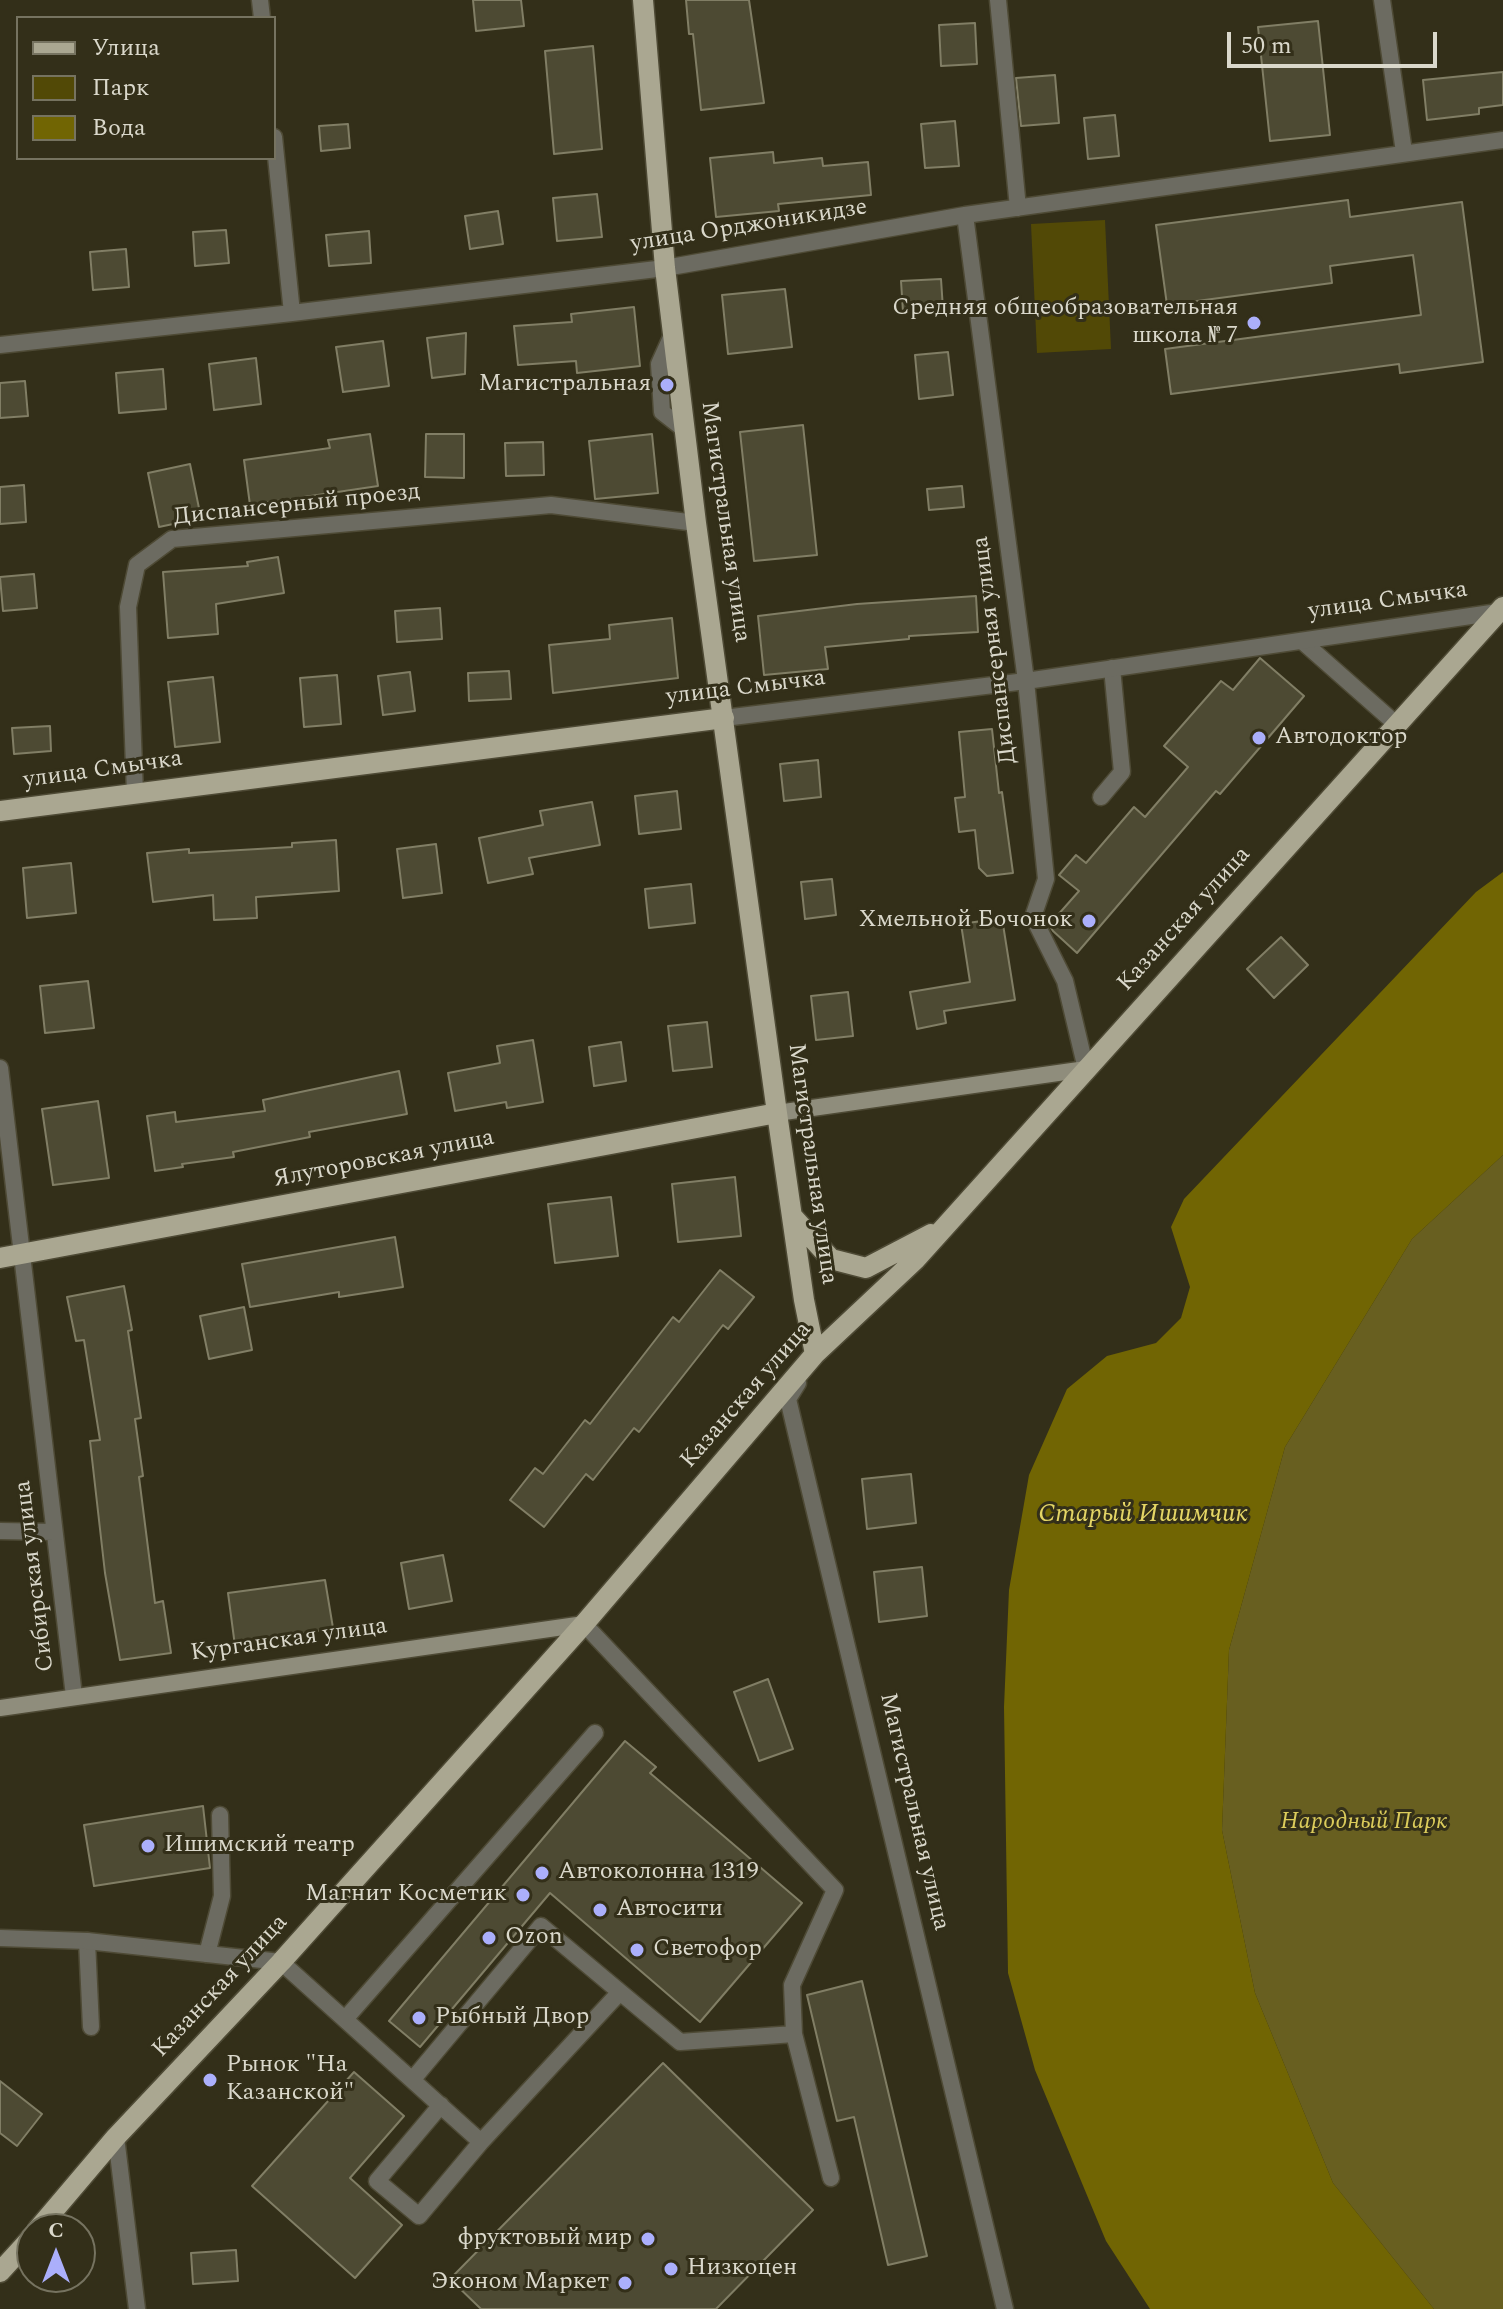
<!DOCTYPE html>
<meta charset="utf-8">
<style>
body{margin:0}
#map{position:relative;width:1503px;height:2309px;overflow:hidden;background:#332f19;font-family:Spectral,serif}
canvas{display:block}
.legend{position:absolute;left:16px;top:16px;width:260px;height:144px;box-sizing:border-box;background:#332f19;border:2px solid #767360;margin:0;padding:10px 14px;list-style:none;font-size:24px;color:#dad8cb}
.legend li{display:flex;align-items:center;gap:16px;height:40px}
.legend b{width:40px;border:2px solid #767360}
.north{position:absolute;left:16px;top:2213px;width:80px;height:80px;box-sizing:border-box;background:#332f19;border:2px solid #767360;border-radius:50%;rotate:0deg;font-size:22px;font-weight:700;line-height:32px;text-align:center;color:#dad8cb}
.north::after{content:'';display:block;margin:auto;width:28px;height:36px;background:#abaffb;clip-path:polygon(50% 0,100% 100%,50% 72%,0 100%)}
.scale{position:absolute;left:1227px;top:32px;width:210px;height:36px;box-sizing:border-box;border:4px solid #dad8cb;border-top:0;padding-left:10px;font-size:24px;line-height:28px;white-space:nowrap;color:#dad8cb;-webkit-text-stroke:6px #332f19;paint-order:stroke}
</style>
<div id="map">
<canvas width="1503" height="2309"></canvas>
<ul class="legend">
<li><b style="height:10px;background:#aaa791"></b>Улица</li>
<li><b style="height:22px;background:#524906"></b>Парк</li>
<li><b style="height:22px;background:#716503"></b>Вода</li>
</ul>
<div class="north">С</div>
<div class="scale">50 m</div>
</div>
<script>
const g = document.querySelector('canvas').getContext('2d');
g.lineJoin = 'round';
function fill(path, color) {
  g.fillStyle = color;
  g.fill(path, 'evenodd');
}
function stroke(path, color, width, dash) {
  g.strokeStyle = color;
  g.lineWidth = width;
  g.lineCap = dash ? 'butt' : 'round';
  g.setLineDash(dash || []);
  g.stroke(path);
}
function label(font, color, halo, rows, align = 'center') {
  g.font = font + ' Spectral,serif';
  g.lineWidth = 6;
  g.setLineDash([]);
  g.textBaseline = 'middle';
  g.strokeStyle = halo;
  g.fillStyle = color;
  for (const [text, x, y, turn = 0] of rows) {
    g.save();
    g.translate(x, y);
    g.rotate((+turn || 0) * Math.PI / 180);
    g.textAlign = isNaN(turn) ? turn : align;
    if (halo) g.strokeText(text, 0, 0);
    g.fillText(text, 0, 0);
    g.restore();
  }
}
fill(new Path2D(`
 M 1105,220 L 1111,349 L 1037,353 L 1031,224 Z`), '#524906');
fill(new Path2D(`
 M 1503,1155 L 1503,2309 L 1434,2309 L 1333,2183 L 1255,1993 L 1222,1830 L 1229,1650 L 1285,1447 L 1412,1239 Z`), '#685f20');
fill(new Path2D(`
 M 1503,872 L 1503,1155 L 1412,1239 L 1285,1447 L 1229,1650 L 1222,1830 L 1255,1993 L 1333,2183 L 1434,2309 L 1150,2309 L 1106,2241 L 1035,2070 L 1008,1973 L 1004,1707 L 1009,1590 L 1029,1475 L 1067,1389 L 1107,1356 L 1156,1343 L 1181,1318 L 1190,1287 L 1171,1227 L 1184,1199 L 1476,892 Z`), '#716503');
const building = new Path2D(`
 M 473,0 L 521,0 L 524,26 L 476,31 Z
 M 686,0 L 749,0 L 764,103 L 701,110 L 693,34 L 689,34 Z
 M 1318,21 L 1330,135 L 1270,141 L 1258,27 Z
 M 975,23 L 977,64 L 941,66 L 939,25 Z
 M 593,46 L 602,149 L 554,154 L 545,51 Z
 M 1503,72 L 1503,105 L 1479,108 L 1479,114 L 1427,120 L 1423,80 Z
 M 1055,75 L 1059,123 L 1021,126 L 1016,78 Z
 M 1115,115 L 1119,156 L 1088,159 L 1084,118 Z
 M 955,121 L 959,166 L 925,168 L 921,124 Z
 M 348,124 L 350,148 L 321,151 L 319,126 Z
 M 773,152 L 774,163 L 822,158 L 823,166 L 868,162 L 871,195 L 778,204 L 779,211 L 716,217 L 710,158 Z
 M 597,194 L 602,237 L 557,241 L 553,198 Z
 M 1348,200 L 1350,217 L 1462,202 L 1483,362 L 1400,373 L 1399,364 L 1171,394 L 1165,349 L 1421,315 L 1413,255 L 1330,266 L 1332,283 L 1167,305 L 1156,225 Z
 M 498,211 L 503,244 L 470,249 L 465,216 Z
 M 226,230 L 229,263 L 195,266 L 193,232 Z
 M 369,231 L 371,263 L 329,266 L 326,235 Z
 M 126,249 L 129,287 L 93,290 L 90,252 Z
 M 941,279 L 943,309 L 903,312 L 901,281 Z
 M 785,289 L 792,347 L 728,354 L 722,295 Z
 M 634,307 L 640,366 L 577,373 L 576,361 L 518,365 L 514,326 L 572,322 L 571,314 Z
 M 466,333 L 465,374 L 432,378 L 427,338 Z
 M 383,341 L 389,386 L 343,392 L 336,347 Z
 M 948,352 L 953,395 L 919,399 L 915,355 Z
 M 256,358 L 261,404 L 214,410 L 209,364 Z
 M 163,369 L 166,409 L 119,413 L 116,373 Z
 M 25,381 L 28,416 L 0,418 L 0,383 Z
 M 803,425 L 817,555 L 754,561 L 740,432 Z
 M 370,434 L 378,486 L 250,505 L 244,460 L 330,448 L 328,440 Z
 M 426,434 L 464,434 L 464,478 L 425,477 Z
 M 652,434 L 658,493 L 595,499 L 589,441 Z
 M 543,442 L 544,475 L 506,476 L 505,443 Z
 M 190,464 L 201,518 L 159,527 L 148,473 Z
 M 24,485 L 26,522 L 0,524 L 0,487 Z
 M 962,486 L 964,507 L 929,510 L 927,489 Z
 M 278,557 L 284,593 L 216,604 L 218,634 L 168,638 L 163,572 L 248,566 L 247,562 Z
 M 34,574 L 37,608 L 3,611 L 0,577 Z
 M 976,596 L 978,632 L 909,636 L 909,639 L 825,647 L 828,669 L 764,675 L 758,616 L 857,604 Z
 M 440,608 L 442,639 L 397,642 L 395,611 Z
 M 672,618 L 678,678 L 553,693 L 549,645 L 610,639 L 609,625 Z
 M 1260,658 L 1304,696 L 1220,794 L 1216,791 L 1077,953 L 1053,931 L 1049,925 L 1079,891 L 1059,875 L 1076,855 L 1086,863 L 1134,807 L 1145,817 L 1188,767 L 1164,746 L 1221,681 L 1233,690 Z
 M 509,671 L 511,699 L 469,701 L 468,673 Z
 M 410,672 L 415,711 L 383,715 L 378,676 Z
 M 337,675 L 341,724 L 304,727 L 300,678 Z
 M 213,677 L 220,742 L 175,747 L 168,682 Z
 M 50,726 L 51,751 L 14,754 L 12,728 Z
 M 992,729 L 999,793 L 1002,792 L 1013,873 L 987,876 L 979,868 L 975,830 L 959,832 L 955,798 L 965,797 L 959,732 Z
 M 818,760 L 821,797 L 784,801 L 780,764 Z
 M 677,791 L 681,829 L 639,834 L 635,796 Z
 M 592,802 L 600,845 L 529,858 L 533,874 L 488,883 L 479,838 L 543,825 L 540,811 Z
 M 336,840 L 339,891 L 256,897 L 257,918 L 214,920 L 213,895 L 153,902 L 147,853 L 189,849 L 189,853 L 292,847 L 292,843 Z
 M 436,844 L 442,893 L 403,898 L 397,849 Z
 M 71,863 L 76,913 L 27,918 L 23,868 Z
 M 832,879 L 836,915 L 805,919 L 801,882 Z
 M 691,884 L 695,923 L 649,928 L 645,889 Z
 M 1002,918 L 1015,1000 L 944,1011 L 946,1023 L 917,1029 L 910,992 L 970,982 L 961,924 Z
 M 1281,937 L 1308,965 L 1274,998 L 1247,969 Z
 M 88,981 L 94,1028 L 45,1033 L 40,986 Z
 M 848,992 L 853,1036 L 816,1040 L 811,996 Z
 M 707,1022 L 712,1067 L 673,1071 L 668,1026 Z
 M 533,1040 L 543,1102 L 507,1108 L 506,1102 L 455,1111 L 448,1073 L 500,1063 L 497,1046 Z
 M 621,1042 L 626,1081 L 594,1086 L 589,1047 Z
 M 399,1071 L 407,1114 L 309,1132 L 310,1137 L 233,1152 L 234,1157 L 182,1164 L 183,1167 L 155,1171 L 147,1116 L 175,1112 L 176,1122 L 265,1111 L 263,1100 Z
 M 98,1101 L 109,1178 L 53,1185 L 42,1109 Z
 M 735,1177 L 741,1236 L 678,1242 L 672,1184 Z
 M 611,1197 L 618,1256 L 555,1263 L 548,1204 Z
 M 395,1237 L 403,1287 L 339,1297 L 339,1292 L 250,1307 L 242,1264 Z
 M 720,1270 L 754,1297 L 728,1329 L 723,1325 L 639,1432 L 634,1428 L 593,1480 L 586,1474 L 544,1527 L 510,1500 L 535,1468 L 543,1474 L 585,1420 L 590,1424 L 673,1317 L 679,1322 Z
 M 124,1286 L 132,1330 L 128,1331 L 141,1418 L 135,1419 L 143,1476 L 139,1477 L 155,1603 L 163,1601 L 171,1653 L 120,1660 L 105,1573 L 90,1441 L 100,1440 L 84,1340 L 76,1341 L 67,1297 Z
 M 244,1307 L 252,1350 L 209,1359 L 200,1316 Z
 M 911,1474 L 916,1523 L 867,1529 L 862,1479 Z
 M 443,1555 L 452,1601 L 409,1609 L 401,1563 Z
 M 922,1567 L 927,1616 L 879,1622 L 874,1572 Z
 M 325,1580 L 333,1628 L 235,1646 L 228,1593 Z
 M 768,1679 L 793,1749 L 759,1761 L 734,1692 Z
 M 625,1741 L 656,1767 L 650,1773 L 802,1903 L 700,2022 L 550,1893 L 420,2047 L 389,2021 Z
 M 203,1806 L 210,1868 L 94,1886 L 84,1825 Z
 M 862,1981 L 927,2256 L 888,2265 L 854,2117 L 837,2121 L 807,1995 Z
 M 663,2063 L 813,2210 L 716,2309 L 481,2309 L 450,2279 Z
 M 354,2072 L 404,2116 L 350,2178 L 402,2225 L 355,2278 L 252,2186 Z
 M 0,2081 L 42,2114 L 17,2146 L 0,2133 Z
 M 236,2250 L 238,2281 L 193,2284 L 191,2253 Z`);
fill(building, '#4d4a33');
stroke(building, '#817e65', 2);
const lane = new Path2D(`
 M 673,333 L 659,364 L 662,412 L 685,430
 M 1302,641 L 1396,724
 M 1101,797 L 1122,772 L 1112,668
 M 584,1624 L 835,1890 L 792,1985 L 794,2034
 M 87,1941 L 91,2027
 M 207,1954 L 222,1896 L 220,1815
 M 281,1962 L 481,2142 L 620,1992 L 680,2042 L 794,2034 L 831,2178
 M 346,2018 L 595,1733
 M 413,2079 L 541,1926 L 620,1992
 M 441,2105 L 377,2181 L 419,2216 L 481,2142`);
const street = new Path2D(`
 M 260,0 L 262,18
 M 998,0 L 1018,208
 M 1382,0 L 1404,152
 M 274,137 L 292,313
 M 965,215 L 1026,681 L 1046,879 L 1033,917 L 1065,981 L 1086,1069
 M 0,345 L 292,313 L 665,268 L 965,215 L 1503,140
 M 724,718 L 1026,681 L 1498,612
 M 135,793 L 128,607 L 137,565 L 172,539 L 551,505 L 696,523
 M 0,1068 L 74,1696
 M 798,1383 L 788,1399 L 1005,2309
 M 0,1531 L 54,1532
 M 0,1938 L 87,1941 L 281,1962
 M 116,2137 L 137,2309`);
const secondary = new Path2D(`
 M 777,1113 L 1086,1069
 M 0,1708 L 584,1624`);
const primary = new Path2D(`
 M 643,0 L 665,268 L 696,523 L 777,1113 L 804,1300 L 815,1354
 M 0,811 L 724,718
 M 792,1216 L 831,1259 L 866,1268 L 931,1234
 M 0,1258 L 777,1113
 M 38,2229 L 116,2137 L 281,1962 L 584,1624 L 815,1354 L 915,1260 L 1503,607
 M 0,2272 L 32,2237`);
stroke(lane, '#4e4a35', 19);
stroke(street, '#4e4a35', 19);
stroke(secondary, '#4e4a35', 19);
stroke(primary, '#4e4a35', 23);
stroke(lane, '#6c6b61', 16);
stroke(street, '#6c6b61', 16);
stroke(secondary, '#8f8d7c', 16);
stroke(primary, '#aaa791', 20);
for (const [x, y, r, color] of [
 [1254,323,8,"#abaffb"],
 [667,385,8,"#abaffb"],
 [1259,738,8,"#abaffb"],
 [1089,921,8,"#abaffb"],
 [148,1846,8,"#abaffb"],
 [542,1873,8,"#abaffb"],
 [523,1895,8,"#abaffb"],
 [600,1910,8,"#abaffb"],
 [489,1938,8,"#abaffb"],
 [637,1950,8,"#abaffb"],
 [419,2018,8,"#abaffb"],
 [210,2080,8,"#abaffb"],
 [648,2239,8,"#abaffb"],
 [671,2269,8,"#abaffb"],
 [625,2283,8,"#abaffb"]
]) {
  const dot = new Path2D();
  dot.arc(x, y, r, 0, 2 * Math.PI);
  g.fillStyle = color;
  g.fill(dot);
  stroke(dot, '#332f19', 3);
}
label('24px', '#dad8cb', '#332f19', [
 ["улица Орджоникидзе",749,227,-9],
 ["Диспансерный проезд",297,506,-6],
 ["Магистральная улица",724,522,82],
 ["улица Смычка",1388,602,-8],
 ["Диспансерная улица",996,650,-97],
 ["улица Смычка",746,689,-7],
 ["улица Смычка",103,771,-8],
 ["Казанская улица",1185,920,-48],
 ["Ялуторовская улица",384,1160,-11],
 ["Магистральная улица",811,1164,82],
 ["Казанская улица",747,1396,-49],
 ["Сибирская улица",36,1576,-97],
 ["Курганская улица",289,1641,-8],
 ["Магистральная улица",913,1812,77],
 ["Казанская улица",221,1987,-47]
]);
label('24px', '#dad8cb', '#332f19', [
 ["Средняя общеобразовательная",1238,309,"right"],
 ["школа № 7",1238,337,"right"],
 ["Магистральная",651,385,"right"],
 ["Автодоктор",1275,738],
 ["Хмельной Бочонок",1073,921,"right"],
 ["Ишимский театр",164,1846],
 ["Автоколонна 1319",558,1873],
 ["Магнит Косметик",507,1895,"right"],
 ["Автосити",616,1910],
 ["Ozon",505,1938],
 ["Светофор",653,1950],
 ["Рыбный Двор",435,2018],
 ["Рынок \"На",226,2066],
 ["Казанской\"",226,2094],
 ["фруктовый мир",632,2239,"right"],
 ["Низкоцен",687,2269],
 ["Эконом Маркет",609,2283,"right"]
], 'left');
label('italic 24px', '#dbcb5b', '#332f19', [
 ["Народный Парк",1364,1823]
]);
label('italic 26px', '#e4d565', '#332f19', [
 ["Старый Ишимчик",1143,1516]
]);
</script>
